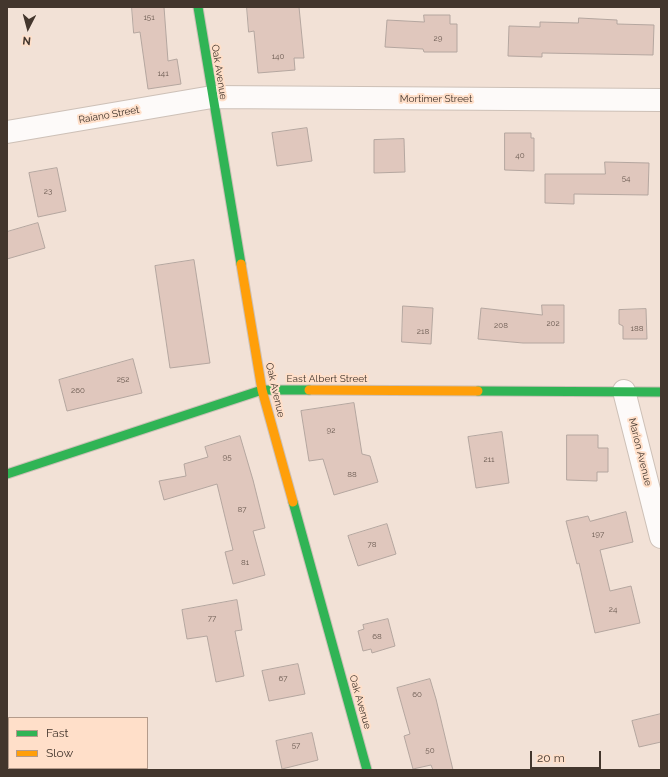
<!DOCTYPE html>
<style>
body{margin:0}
#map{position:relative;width:668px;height:777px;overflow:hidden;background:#f2e1d6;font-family:Raleway,sans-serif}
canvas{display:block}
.frame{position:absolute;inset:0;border:8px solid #43362d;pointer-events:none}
.legend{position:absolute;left:8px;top:717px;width:140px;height:52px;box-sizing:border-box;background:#ffdfc9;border:1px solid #b49b8b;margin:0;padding:5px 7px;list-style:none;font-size:12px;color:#43362d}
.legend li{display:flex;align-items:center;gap:8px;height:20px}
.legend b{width:20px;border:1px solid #b49b8b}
.north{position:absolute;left:8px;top:8px;width:40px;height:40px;-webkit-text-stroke:3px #ffdfc9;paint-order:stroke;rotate:186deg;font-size:11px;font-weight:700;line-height:16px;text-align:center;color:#43362d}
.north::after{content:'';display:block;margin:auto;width:14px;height:18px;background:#43362d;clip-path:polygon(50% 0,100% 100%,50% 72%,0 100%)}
.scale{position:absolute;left:530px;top:751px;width:71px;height:18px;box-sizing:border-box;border:2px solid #43362d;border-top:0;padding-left:5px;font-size:12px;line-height:14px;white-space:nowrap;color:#43362d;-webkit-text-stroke:3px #ffdfc9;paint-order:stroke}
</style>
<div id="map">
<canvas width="668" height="777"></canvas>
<div class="frame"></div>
<ul class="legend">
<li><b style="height:5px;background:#30b455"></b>Fast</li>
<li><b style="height:5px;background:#ff9f0a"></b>Slow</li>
</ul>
<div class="north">N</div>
<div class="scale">20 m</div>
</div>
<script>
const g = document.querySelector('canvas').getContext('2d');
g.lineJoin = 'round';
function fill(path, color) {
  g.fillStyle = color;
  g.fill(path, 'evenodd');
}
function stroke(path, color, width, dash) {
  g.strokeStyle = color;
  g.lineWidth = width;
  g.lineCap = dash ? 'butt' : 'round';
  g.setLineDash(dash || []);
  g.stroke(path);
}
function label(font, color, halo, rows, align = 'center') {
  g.font = font + ' Raleway,sans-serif';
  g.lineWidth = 4;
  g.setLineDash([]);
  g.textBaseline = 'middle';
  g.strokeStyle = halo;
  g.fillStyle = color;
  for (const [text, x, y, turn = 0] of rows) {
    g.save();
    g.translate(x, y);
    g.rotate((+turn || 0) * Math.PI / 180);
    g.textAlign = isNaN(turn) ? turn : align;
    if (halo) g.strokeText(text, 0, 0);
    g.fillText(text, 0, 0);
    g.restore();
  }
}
const building = new Path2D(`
 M 132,7 L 164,7 L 168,61 L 177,59 L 181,84 L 148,89 L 140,32 L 134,33 Z
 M 247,7 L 299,7 L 304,58 L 294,58 L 295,70 L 258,73 L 254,31 L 249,32 Z
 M 424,15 L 450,15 L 450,24 L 457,24 L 457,52 L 424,52 L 423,49 L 385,47 L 387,20 L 424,22 Z
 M 579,18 L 617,20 L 617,24 L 654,25 L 653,55 L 542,53 L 542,57 L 508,56 L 509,26 L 540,27 L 540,22 L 578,23 Z
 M 307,128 L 312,161 L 277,166 L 272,133 Z
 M 505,133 L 531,133 L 531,138 L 534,138 L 534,171 L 505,170 Z
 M 404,139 L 405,172 L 374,173 L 374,140 Z
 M 605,162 L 649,163 L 648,195 L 574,194 L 574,204 L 545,203 L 545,174 L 605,174 Z
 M 57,168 L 66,211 L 38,217 L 29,173 Z
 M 38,223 L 45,248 L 7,259 L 7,232 Z
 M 194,260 L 210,363 L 170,368 L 155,266 Z
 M 542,305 L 564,305 L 564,343 L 523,343 L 478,339 L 481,308 L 542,315 Z
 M 403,306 L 433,308 L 431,344 L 402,342 Z
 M 646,309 L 647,339 L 623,339 L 623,326 L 619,324 L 619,310 Z
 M 133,359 L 142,393 L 67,411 L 59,380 Z
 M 354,403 L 362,454 L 370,456 L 378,482 L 334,495 L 323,459 L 309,461 L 301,411 Z
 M 502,432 L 509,483 L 476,488 L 468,437 Z
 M 567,435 L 598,435 L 598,448 L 608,448 L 608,472 L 597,472 L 597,481 L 567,480 Z
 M 240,436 L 253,480 L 265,528 L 253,531 L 265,575 L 233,584 L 225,552 L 233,550 L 217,484 L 164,500 L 159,481 L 186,476 L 184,464 L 208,457 L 205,447 Z
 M 626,512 L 633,542 L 600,550 L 610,591 L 631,586 L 640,623 L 595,633 L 579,563 L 577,564 L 566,521 L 588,516 L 590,521 Z
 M 387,524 L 396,554 L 358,566 L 348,536 Z
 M 237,600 L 242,630 L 235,631 L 244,676 L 216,682 L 207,636 L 187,639 L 182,610 Z
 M 388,619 L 395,646 L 372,653 L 371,649 L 363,651 L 358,631 L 364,629 L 363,625 Z
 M 298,664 L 305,694 L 269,701 L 262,671 Z
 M 430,679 L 436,699 L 453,770 L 433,770 L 431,765 L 413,769 L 404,736 L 410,734 L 397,688 Z
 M 661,714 L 661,742 L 639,747 L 632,721 Z
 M 312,733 L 318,760 L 282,769 L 276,741 Z`);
fill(building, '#e0c7bd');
stroke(building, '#b4a69f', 1);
const street = new Path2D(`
 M 7,132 L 212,97 L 661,100
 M 624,391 L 661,537`);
const fast = new Path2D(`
 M 198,7 L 241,264
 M 478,391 L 661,392
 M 7,474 L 262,390 L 309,390
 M 293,502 L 367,770`);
const slow = new Path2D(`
 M 241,264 L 262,390 L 293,502
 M 309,390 L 478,391`);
stroke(street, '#cdc0b7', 24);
stroke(fast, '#cdc0b7', 11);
stroke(slow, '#cdc0b7', 11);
stroke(street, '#fdfaf9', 22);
stroke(fast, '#30b455', 9);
stroke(slow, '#ff9f0a', 9);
label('8px', '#6a5a51', null, [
 ["151",149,18],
 ["29",438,39],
 ["140",278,57],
 ["141",163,74],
 ["40",520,156],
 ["54",626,179],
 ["23",48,192],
 ["202",553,324],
 ["208",501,326],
 ["188",637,329],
 ["218",423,332],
 ["252",123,380],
 ["260",78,391],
 ["92",331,431],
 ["95",227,458],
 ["211",489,460],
 ["88",352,475],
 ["87",242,510],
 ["197",598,535],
 ["78",372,545],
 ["81",245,563],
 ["24",613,610],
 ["77",212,619],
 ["68",377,637],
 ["67",283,679],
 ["60",417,695],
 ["57",296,746],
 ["50",430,751]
]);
label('10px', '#43362d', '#ffdfc9', [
 ["Oak Avenue",219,72,81],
 ["Mortimer Street",436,99],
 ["Raiano Street",109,115,-10],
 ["East Albert Street",327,379],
 ["Oak Avenue",275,390,77],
 ["Marion Avenue",640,452,76],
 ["Oak Avenue",360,702,74]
]);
</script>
